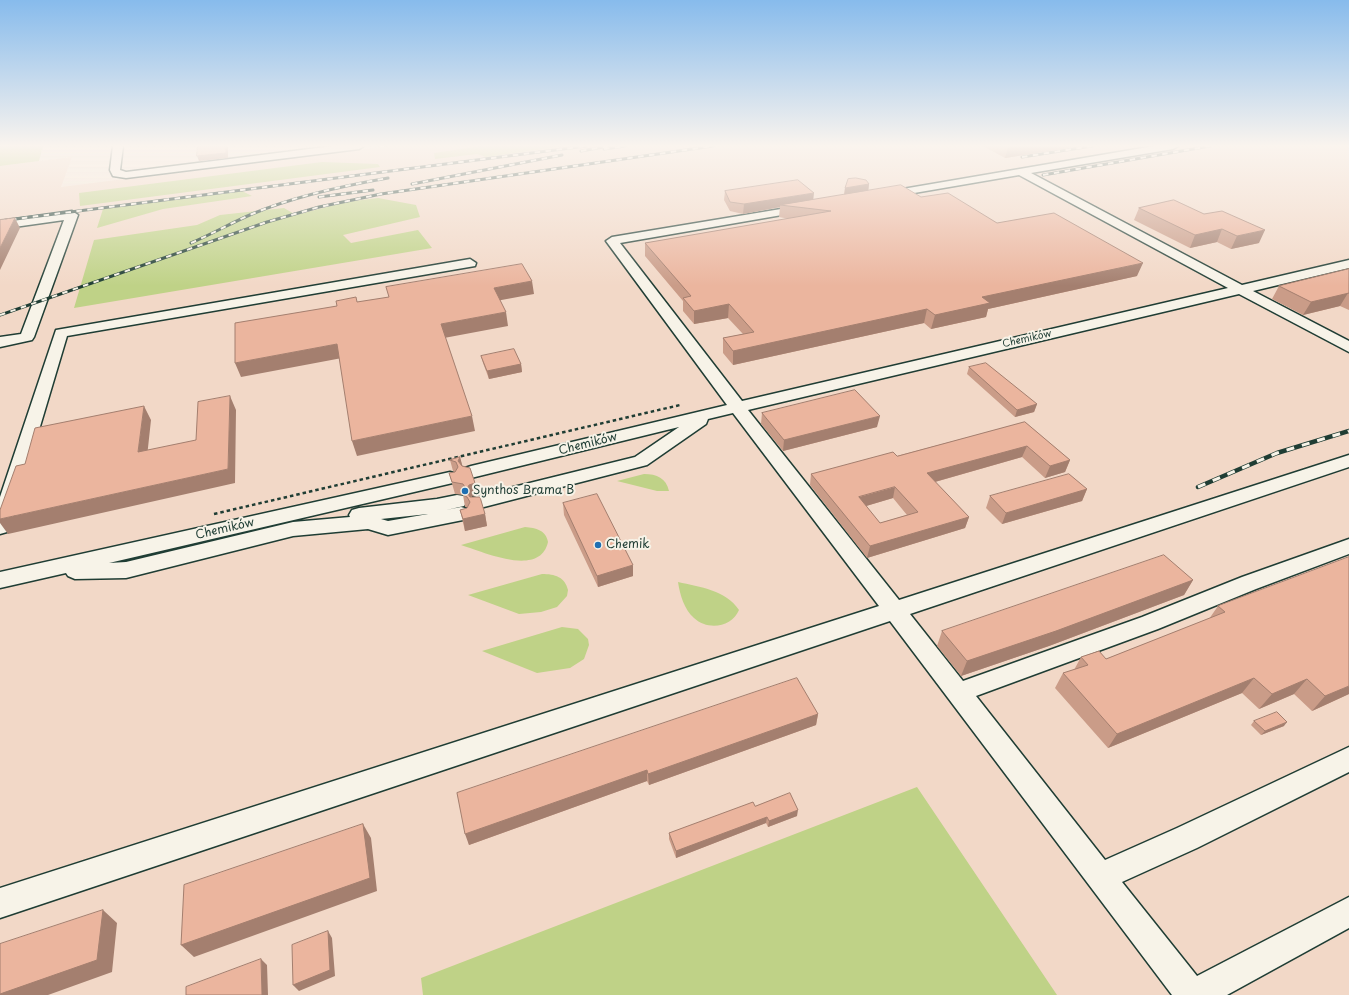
<!DOCTYPE html>
<meta charset="utf-8">
<style>
body{margin:0}
canvas{display:block;background:#f5e7d9}
</style>
<canvas width="1349" height="995"></canvas>
<script>
const g = document.querySelector('canvas').getContext('2d');
g.lineJoin = 'round';
function fill(path, color) {
  g.fillStyle = color;
  g.fill(path, 'evenodd');
}
function stroke(path, color, width, dash) {
  g.strokeStyle = color;
  g.lineWidth = width;
  g.lineCap = dash ? 'butt' : 'round';
  g.setLineDash(dash || []);
  g.stroke(path);
}
function label(font, color, halo, rows, align = 'center') {
  g.font = font + ' "Playpen Sans",sans-serif';
  g.lineWidth = 4;
  g.setLineDash([]);
  g.textBaseline = 'middle';
  g.strokeStyle = halo;
  g.fillStyle = color;
  for (const [text, x, y, turn = 0] of rows) {
    g.save();
    g.translate(x, y);
    g.rotate((+turn || 0) * Math.PI / 180);
    g.textAlign = isNaN(turn) ? turn : align;
    if (halo) g.strokeText(text, 0, 0);
    g.fillText(text, 0, 0);
    g.restore();
  }
}
fill(new Path2D(`
 M 387,146 L 1349,146 L 1349,995 L 0,995 L 0,166 L 72,157 L 61,187 Z`), '#f2d8c7');
fill(new Path2D(`
 M 0,146 L 43,146 L 39,161 L 0,166 Z
 M 482,146 L 565,146 L 486,157 L 477,154 L 435,159 L 434,153 Z
 M 322,162 L 378,164 L 380,167 L 80,206 L 79,193 Z
 M 242,191 L 252,196 L 163,209 L 97,228 L 103,209 Z
 M 378,198 L 416,205 L 420,217 L 343,235 L 351,243 L 418,230 L 432,248 L 74,308 L 94,240 L 197,225 L 220,215 L 284,208 L 296,215 L 346,202 Z
 M 644,474 C 657,474 666,478 669,491 L 657,491 L 617,481 Z
 M 525,527 C 536,528 546,530 548,542 C 540,578 484,552 461,545 Z
 M 542,574 C 555,574 565,577 568,590 L 567,596 L 557,607 L 541,612 L 519,614 L 468,595 Z
 M 678,582 C 700,587 726,590 739,610 C 732,627 708,631 694,618 C 684,609 680,595 678,582 Z
 M 562,627 L 578,629 L 588,639 L 589,645 L 584,659 L 570,668 L 537,673 L 482,651 Z
 M 917,787 L 1057,995 L 423,995 L 421,978 Z`), '#bfd287');
stroke(new Path2D(`
 M 459,507 L 480,502`), '#cac5b8', 18, [18, 9]);
const minor = new Path2D(`
 M 113,146 L 123,146 L 120,170 L 126,172 L 333,146 L 364,146 L 359,149 L 126,178 L 113,176 L 110,170 Z
 M 1154,146 L 1178,146 L 1173,149 L 1031,173 L 1242,285 L 1349,260 L 1349,268 L 1253,291 L 1349,341 L 1349,352 L 1239,294 L 748,410 L 899,600 L 1349,455 L 1349,467 L 910,614 L 963,681 L 1142,617 L 1242,577 L 1349,539 L 1349,554 L 1256,589 L 1158,629 L 976,696 L 1105,860 L 1177,828 L 1349,747 L 1349,772 L 1197,848 L 1122,882 L 1197,976 L 1349,897 L 1349,928 L 1227,995 L 1172,995 L 890,621 L 0,918 L 0,888 L 879,606 L 733,413 L 708,419 L 706,424 L 647,465 L 480,508 L 473,507 L 470,502 L 473,497 L 635,457 L 679,427 L 471,478 L 465,476 L 462,472 L 465,468 L 471,466 L 727,405 L 606,241 L 612,237 L 805,205 L 809,206 L 811,208 L 805,211 L 620,243 L 742,401 L 1228,288 L 1019,175 L 885,198 L 879,195 L 885,192 Z
 M 72,211 L 78,215 L 34,337 L 32,340 L 0,347 L 0,337 L 21,334 L 64,220 L 0,229 L 0,221 Z
 M 470,259 L 476,263 L 475,266 L 67,336 L 10,527 L 7,532 L 0,534 L 0,497 L 56,330 Z
 M 450,472 L 457,474 L 459,478 L 457,482 L 109,563 L 126,562 L 293,522 L 350,517 L 349,515 L 352,510 L 359,508 L 437,499 L 457,495 L 464,496 L 467,501 L 464,506 L 446,510 L 461,507 L 468,509 L 471,514 L 468,519 L 388,535 L 368,529 L 293,536 L 126,578 L 75,579 L 68,576 L 66,573 L 0,588 L 0,572 ZM 428,514 L 388,521 L 381,519 Z`);
stroke(minor, '#1f3d34', 3);
stroke(new Path2D(`
 M 214,514 L 680,405`), '#1f3d34', 2.5, [3.5, 3]);
fill(minor, '#f7f3e8');
const railFar1 = new Path2D(`
 M 604,149 L 625,146
 M 581,151 L 609,146
 M 1022,157 L 1092,146
 M 1043,175 L 1210,146
 M 412,184 L 562,155
 M 319,197 L 373,190
 M 0,221 L 586,146
 M 191,243 C 212,234 231,223 252,214 C 295,196 342,186 388,178
 M 0,315 L 267,222 L 319,207 L 381,194 L 713,146`);
const rail = new Path2D(`
 M 1198,487 L 1277,453 L 1349,431`);
stroke(railFar1, '#1f3d34', 3);
stroke(rail, '#1f3d34', 4.5);
stroke(railFar1, '#f7f3e8', 2, [5.5]);
stroke(rail, '#f7f3e8', 3, [8]);
fill(new Path2D(`
 M 983,146 L 1081,146 L 1005,158 Z
 M 869,184 L 868,191 L 921,197 L 997,223 L 1137,276 L 988,309 L 986,317 L 931,329 L 924,323 L 733,365 L 723,353 L 723,338 L 743,334 L 728,318 L 694,324 L 683,311 L 683,301 L 645,256 L 645,243 L 789,219 L 779,217 L 780,207 L 743,214 L 730,211 L 724,200 L 725,191 L 813,200 L 844,195 L 845,188 Z
 M 1174,200 L 1259,243 L 1231,249 L 1217,242 L 1190,248 L 1134,220 L 1139,208 Z
 M 1349,269 L 1349,310 L 1340,306 L 1303,315 L 1272,299 L 1279,286 Z
 M 481,356 L 521,364 L 522,372 L 489,379 L 483,363 Z
 M 969,367 L 1037,404 L 1034,412 L 1015,417 L 967,374 Z
 M 762,413 L 877,427 L 783,451 L 761,424 Z
 M 1025,422 L 1070,460 L 1065,472 L 1045,478 L 1022,457 L 935,482 L 969,517 L 965,528 L 867,558 L 810,485 L 811,474 L 897,456 ZM 893,498 L 907,515 L 880,523 L 866,506 Z
 M 460,457 L 462,466 L 475,483 L 477,494 L 472,496 L 471,497 L 485,514 L 487,526 L 465,531 L 460,510 L 467,508 L 467,507 L 465,507 L 463,495 L 455,494 L 449,473 L 455,472 L 453,471 L 450,460 Z
 M 1087,489 L 1082,501 L 1002,524 L 986,508 L 990,496 Z
 M 563,503 L 633,576 L 598,587 L 564,515 Z
 M 1193,580 L 1184,595 L 1049,646 L 961,676 L 937,646 L 942,631 Z
 M 1218,606 L 1349,694 L 1312,711 L 1294,694 L 1259,709 L 1242,693 L 1108,748 L 1055,688 L 1063,673 L 1074,670 L 1081,657 L 1106,659 L 1209,619 Z
 M 818,714 L 816,725 L 649,785 L 647,781 L 469,845 L 457,793 Z
 M 1254,721 L 1284,726 L 1261,735 L 1251,725 Z
 M 755,806 L 797,816 L 768,827 L 766,823 L 676,858 L 669,839 L 669,833 Z`), '#ca9c88');
fill(new Path2D(`
 M 226,146 L 228,146 L 228,158 L 199,161 L 197,156 Z
 M 1015,146 L 1081,146 L 1005,158 L 1008,147 Z
 M 869,184 L 868,193 L 844,197 L 845,188 Z
 M 814,193 L 813,202 L 780,205 L 780,207 L 743,214 L 744,204 Z
 M 15,218 L 20,228 L 0,270 L 0,248 Z
 M 1222,229 L 1217,242 L 1190,248 L 1195,235 Z
 M 1265,230 L 1259,243 L 1231,249 L 1237,236 Z
 M 1143,263 L 1137,276 L 988,309 L 986,317 L 931,329 L 935,315 L 982,297 Z
 M 532,281 L 534,294 L 496,301 L 494,288 Z
 M 1348,293 L 1340,306 L 1303,315 L 1311,302 Z
 M 729,304 L 728,318 L 694,324 L 694,311 Z
 M 927,309 L 924,323 L 733,365 L 733,351 Z
 M 506,312 L 508,326 L 444,338 L 441,324 Z
 M 337,344 L 342,358 L 241,377 L 235,363 Z
 M 521,364 L 522,372 L 489,379 L 487,371 Z
 M 230,396 L 236,410 L 235,483 L 8,534 L 0,523 L 0,519 L 228,469 Z
 M 1037,404 L 1034,412 L 1015,417 L 1017,410 Z
 M 144,406 L 151,420 L 146,466 L 138,452 Z
 M 472,416 L 475,431 L 357,456 L 352,441 Z
 M 880,416 L 877,427 L 783,451 L 784,440 Z
 M 1027,446 L 1022,457 L 924,485 L 927,473 Z
 M 460,457 L 463,468 L 458,461 Z
 M 1070,460 L 1065,472 L 1045,478 L 1050,466 Z
 M 475,483 L 477,494 L 472,496 L 469,501 L 466,491 L 469,485 Z
 M 895,487 L 893,498 L 856,509 L 859,497 Z
 M 1087,489 L 1082,501 L 1002,524 L 1006,513 Z
 M 485,514 L 487,526 L 465,531 L 463,519 Z
 M 969,517 L 965,528 L 867,558 L 870,546 Z
 M 633,565 L 633,576 L 598,587 L 597,576 Z
 M 1193,580 L 1184,595 L 1049,646 L 961,676 L 967,661 Z
 M 1254,678 L 1242,693 L 1108,748 L 1117,734 Z
 M 1307,679 L 1294,694 L 1259,709 L 1272,694 Z
 M 1349,686 L 1349,694 L 1312,711 L 1325,696 Z
 M 818,714 L 816,725 L 649,785 L 648,774 Z
 M 1287,722 L 1284,726 L 1261,735 L 1265,731 Z
 M 647,770 L 647,781 L 469,845 L 465,834 Z
 M 798,810 L 797,816 L 768,827 L 769,821 Z
 M 767,817 L 766,823 L 676,858 L 676,851 Z
 M 363,824 L 371,838 L 377,891 L 194,957 L 181,945 Z
 M 103,910 L 117,923 L 112,972 L 48,995 L 0,995 L 0,994 Z
 M 328,931 L 332,938 L 335,976 L 299,991 L 293,985 Z
 M 261,959 L 267,965 L 268,995 L 262,995 Z`), '#a47f6f');
const building = new Path2D(`
 M 198,146 L 226,146 L 226,153 L 197,156 Z
 M 856,178 L 866,180 L 869,184 L 845,188 L 848,179 Z
 M 798,180 L 814,193 L 744,204 L 730,202 L 725,191 Z
 M 901,185 L 921,197 L 948,193 L 997,223 L 1054,213 L 1143,263 L 982,297 L 990,303 L 935,315 L 927,309 L 733,351 L 723,338 L 754,332 L 729,304 L 694,311 L 683,298 L 691,296 L 645,243 L 831,211 L 780,205 Z
 M 1174,200 L 1204,214 L 1222,211 L 1265,230 L 1237,236 L 1222,229 L 1195,235 L 1139,208 Z
 M 15,218 L 0,248 L 0,220 Z
 M 522,264 L 532,281 L 494,288 L 506,312 L 441,324 L 472,416 L 352,441 L 337,344 L 235,363 L 235,323 L 337,306 L 336,301 L 356,297 L 357,302 L 389,297 L 386,287 Z
 M 1349,269 L 1349,293 L 1311,302 L 1279,286 Z
 M 514,349 L 521,364 L 487,371 L 481,356 Z
 M 986,363 L 1037,404 L 1017,410 L 969,367 Z
 M 855,390 L 880,416 L 784,440 L 762,413 Z
 M 230,396 L 228,469 L 0,519 L 0,510 L 16,466 L 25,464 L 35,428 L 144,406 L 138,452 L 196,440 L 198,402 Z
 M 1025,422 L 1070,460 L 1050,466 L 1027,446 L 927,473 L 969,517 L 870,546 L 811,474 L 893,452 L 897,456 ZM 895,487 L 918,512 L 880,523 L 859,497 Z
 M 460,457 L 458,461 L 462,466 L 470,468 L 475,483 L 469,485 L 466,491 L 470,497 L 480,497 L 485,514 L 463,519 L 460,510 L 467,508 L 470,502 L 467,497 L 463,495 L 466,489 L 463,484 L 452,482 L 449,473 L 455,472 L 458,467 L 456,462 L 450,460 Z
 M 1069,474 L 1087,489 L 1006,513 L 990,496 Z
 M 597,494 L 633,565 L 597,576 L 563,503 Z
 M 1164,555 L 1193,580 L 1056,631 L 967,661 L 942,631 Z
 M 1349,557 L 1349,686 L 1325,696 L 1307,679 L 1272,694 L 1254,678 L 1117,734 L 1063,673 L 1088,665 L 1081,657 L 1099,651 L 1106,659 L 1225,612 L 1218,606 Z
 M 797,678 L 818,714 L 648,774 L 647,770 L 465,834 L 457,793 Z
 M 1277,712 L 1287,722 L 1265,731 L 1254,721 Z
 M 790,793 L 798,810 L 769,821 L 767,817 L 676,851 L 669,833 L 753,802 L 755,806 Z
 M 363,824 L 370,878 L 181,945 L 184,885 Z
 M 103,910 L 97,960 L 0,994 L 0,944 Z
 M 328,931 L 330,970 L 293,985 L 292,945 Z
 M 261,959 L 262,995 L 186,995 L 186,987 Z`);
fill(building, '#ebb59e');
stroke(building, '#a47f6f', 1);
const sky = g.createLinearGradient(0, 0, 0, 286);
sky.addColorStop(0, '#87bbec');
sky.addColorStop(0.51, '#faf4ee');
sky.addColorStop(1, '#faf4ee00');
g.fillStyle = sky;
g.fillRect(0, 0, 1349, 286);
for (const [x, y, r, color] of [
 [465,491,4,"#1f6fb2"],
 [598,545,4,"#1f6fb2"]
]) {
  const dot = new Path2D();
  dot.arc(x, y, r, 0, 2 * Math.PI);
  g.fillStyle = color;
  g.fill(dot);
  stroke(dot, '#f7f3e8', 1.5);
}
label('10px', '#1f3d34', '#f7f3e8', [
 ["Chemików",1027,339,-13]
]);
label('12px', '#1f3d34', '#f7f3e8', [
 ["Chemików",588,444,-14],
 ["Chemików",225,529,-13]
]);
label('12px', '#1f3d34', '#f7f3e8', [
 ["Synthos Brama B",473,491],
 ["Chemik",606,545]
], 'left');
</script>
